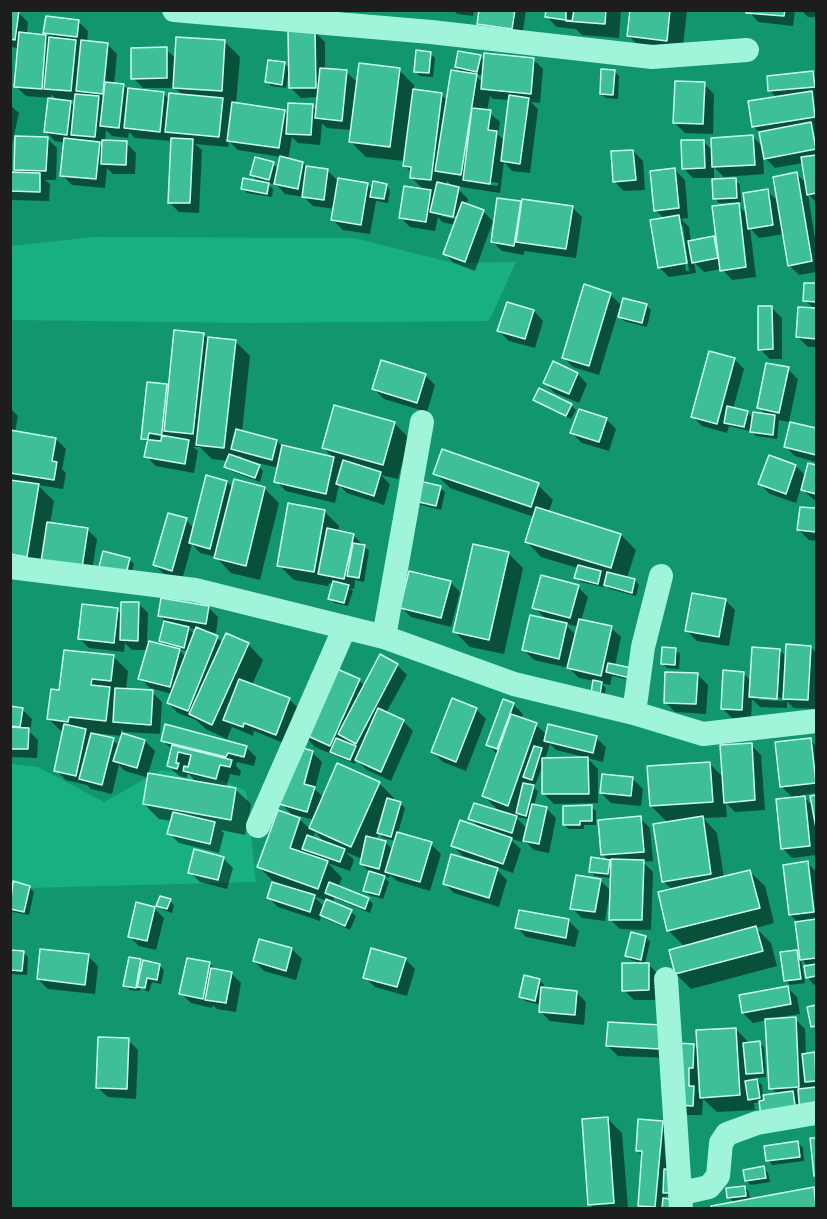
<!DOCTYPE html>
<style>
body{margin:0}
#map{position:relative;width:827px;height:1219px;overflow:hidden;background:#11966e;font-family:"Exo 2",sans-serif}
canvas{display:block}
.frame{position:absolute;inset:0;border:12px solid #1d1d1d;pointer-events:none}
</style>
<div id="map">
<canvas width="827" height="1219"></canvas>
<div class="frame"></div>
</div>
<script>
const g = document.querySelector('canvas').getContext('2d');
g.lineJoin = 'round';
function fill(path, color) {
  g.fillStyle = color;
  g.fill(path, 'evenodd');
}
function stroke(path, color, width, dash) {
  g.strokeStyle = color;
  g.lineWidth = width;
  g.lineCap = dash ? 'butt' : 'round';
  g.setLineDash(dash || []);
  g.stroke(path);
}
fill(new Path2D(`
 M 94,237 L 354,238 L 453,263 L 516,262 L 489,321 L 250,323 L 11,320 L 11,246 Z
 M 11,764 L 38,767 L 104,802 L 161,770 L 223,781 L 246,791 L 256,882 L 27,888 L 11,879 Z`), '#18b081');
fill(new Path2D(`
 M 274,10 L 347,10 L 347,15 Z
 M 454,10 L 474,10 L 473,16 L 457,14 Z
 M 481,10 L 526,10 L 522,38 L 489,33 L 479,23 Z
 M 547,10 L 621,10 L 619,38 L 582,35 L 576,29 L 557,27 L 547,17 Z
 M 632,10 L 687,10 L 682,55 L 644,51 L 629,36 Z
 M 748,10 L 795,10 L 793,26 L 758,22 Z
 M 801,10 L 816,10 L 816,17 L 808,17 Z
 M 10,11 L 18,12 L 28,22 L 27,34 L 49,36 L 45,32 L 78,21 L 88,31 L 87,42 L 107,44 L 117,54 L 114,84 L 123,85 L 128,90 L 163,93 L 170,100 L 183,95 L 175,88 L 143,88 L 133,78 L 166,49 L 176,59 L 225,42 L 240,57 L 236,104 L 284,111 L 289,116 L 312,106 L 318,111 L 319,97 L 301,98 L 291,88 L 290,70 L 289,70 L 286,88 L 271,86 L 267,82 L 284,63 L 290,69 L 315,32 L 325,42 L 325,70 L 346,72 L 358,83 L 399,70 L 414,85 L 414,91 L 441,94 L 447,101 L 463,74 L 456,67 L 480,56 L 485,62 L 533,59 L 543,69 L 540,103 L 531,102 L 538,109 L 530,173 L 512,171 L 504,162 L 500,193 L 455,186 L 468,199 L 467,205 L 483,211 L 493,221 L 475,271 L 454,263 L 444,253 L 455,225 L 442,222 L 438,217 L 435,231 L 410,227 L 400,217 L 425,191 L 411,177 L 412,173 L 405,166 L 405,161 L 366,157 L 351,142 L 352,130 L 327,128 L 322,123 L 320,145 L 298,143 L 292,137 L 288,160 L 303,163 L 308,168 L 327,170 L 339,182 L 367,185 L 373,190 L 386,185 L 390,190 L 388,203 L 376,201 L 370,234 L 343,230 L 333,220 L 335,209 L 313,206 L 304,197 L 285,194 L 274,182 L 273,184 L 266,182 L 273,189 L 272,197 L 247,193 L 242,188 L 264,184 L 264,181 L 256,179 L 251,174 L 273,164 L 278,169 L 281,157 L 238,150 L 229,141 L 228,147 L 195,144 L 202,150 L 199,213 L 179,212 L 169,202 L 172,141 L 135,138 L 129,132 L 128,138 L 112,136 L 106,130 L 105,142 L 126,143 L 136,153 L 135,174 L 113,174 L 107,168 L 105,188 L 72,185 L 62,175 L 65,143 L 55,141 L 45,131 L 50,98 L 26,96 L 16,86 L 19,48 L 10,47 ZM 474,74 L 484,76 L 483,83 ZM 51,94 L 58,101 L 51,100 ZM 490,96 L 493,99 L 510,100 L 505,141 L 498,135 L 500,122 L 487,111 ZM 60,99 L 76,100 L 75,107 L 71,103 L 60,101 ZM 476,180 L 498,183 L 498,186 L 476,183 ZM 447,181 L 454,188 L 446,186 ZM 441,213 L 460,217 L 460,220 L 441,216 Z
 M 430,53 L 435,58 L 433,77 L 420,76 L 415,71 Z
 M 614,71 L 619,76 L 618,99 L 606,98 L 601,94 Z
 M 813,73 L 816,76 L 816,128 L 814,128 L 816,130 L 816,202 L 808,194 L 816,245 L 816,272 L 799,275 L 789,265 L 784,234 L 759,238 L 750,228 L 756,277 L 732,280 L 722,269 L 704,272 L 694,262 L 696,273 L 669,277 L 659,267 L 665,219 L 655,210 L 675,170 L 685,180 L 688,218 L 681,219 L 689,227 L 691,242 L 713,238 L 718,244 L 738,205 L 747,214 L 767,191 L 779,202 L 797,174 L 807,184 L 803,163 L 775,168 L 763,156 L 764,174 L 724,177 L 714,167 L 714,178 L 693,178 L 683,168 L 703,141 L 713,151 L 753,137 L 763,147 L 761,134 L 753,126 L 777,98 L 769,90 ZM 680,226 L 683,226 L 689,271 L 686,271 Z
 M 704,84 L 714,94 L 713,134 L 685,133 L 675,123 Z
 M 10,105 L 19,113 L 10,153 Z
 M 47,138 L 57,148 L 56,180 L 45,180 L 50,184 L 49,201 L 12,200 L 10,174 L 20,174 L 15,169 Z
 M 633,151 L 643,161 L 645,190 L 624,191 L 614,181 Z
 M 735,180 L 740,185 L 741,202 L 719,203 L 715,198 Z
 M 498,199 L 572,207 L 582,217 L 576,258 L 524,251 L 524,255 L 502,251 L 492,241 Z
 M 805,284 L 816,285 L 816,347 L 808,347 L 798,337 L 814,309 L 805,300 Z
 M 610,294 L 622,306 L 646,305 L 651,310 L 647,327 L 624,321 L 620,317 L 622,307 L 620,306 L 599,375 L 573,367 L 563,357 Z
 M 772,308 L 782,318 L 782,359 L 770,359 L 760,349 Z
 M 534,311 L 543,321 L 535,348 L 509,341 L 499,331 Z
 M 203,334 L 209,340 L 235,341 L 250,356 L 242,432 L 277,441 L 282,447 L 334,459 L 324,448 L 394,423 L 409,438 L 398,479 L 381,475 L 390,484 L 384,505 L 347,493 L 339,485 L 335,503 L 286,491 L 276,481 L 279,468 L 244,460 L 239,455 L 239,459 L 259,466 L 263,471 L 260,482 L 231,471 L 226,467 L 228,461 L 212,459 L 200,447 L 193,447 L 198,451 L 194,473 L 156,466 L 146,456 L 148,444 L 142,438 L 167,386 L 170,388 Z
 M 734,359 L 744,369 L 733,409 L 747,412 L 754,419 L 766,415 L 759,407 L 788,369 L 798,379 L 789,422 L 779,420 L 777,439 L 756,436 L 749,429 L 749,431 L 729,426 L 727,433 L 702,426 L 692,416 Z
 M 578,374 L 587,384 L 579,403 L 555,393 L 545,383 Z
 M 425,375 L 435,385 L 427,412 L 384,399 L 374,389 Z
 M 535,399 L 571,405 L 576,410 L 571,419 L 540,404 Z
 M 10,408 L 18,416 L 15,432 L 56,439 L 66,449 L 62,469 L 66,473 L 63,489 L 38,485 L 54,501 L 50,524 L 87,529 L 97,539 L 91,577 L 10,566 L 10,481 L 13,481 L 10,479 Z
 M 606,419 L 616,429 L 609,451 L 582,443 L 572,433 Z
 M 791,423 L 816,430 L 816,462 L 795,456 L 785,446 Z
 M 770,457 L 796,466 L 806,476 L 809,465 L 816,466 L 816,500 L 813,499 L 801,488 L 796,503 L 770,494 L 760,484 Z
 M 435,473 L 538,485 L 553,500 L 548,513 L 621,535 L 636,550 L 627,578 L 635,580 L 639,585 L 636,596 L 610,589 L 604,583 L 603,587 L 581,582 L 576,578 L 578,568 L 541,557 L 527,542 L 534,517 L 450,488 Z
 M 227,482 L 233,488 L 264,488 L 279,503 L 260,580 L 231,573 L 216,557 L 200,553 L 192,544 L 182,580 L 165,575 L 155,565 L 186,520 L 194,528 Z
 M 440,488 L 445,492 L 441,510 L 417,504 Z
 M 801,508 L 816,510 L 816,541 L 809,540 L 799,530 Z
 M 324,511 L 339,526 L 338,532 L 353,535 L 369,551 L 364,582 L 355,580 L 354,589 L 350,588 L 353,591 L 348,606 L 334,603 L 330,598 L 334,584 L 329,583 L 328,586 L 294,580 L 279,565 Z
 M 508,553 L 523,568 L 504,654 L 470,647 L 455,632 Z
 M 130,560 L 134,564 L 130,578 L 101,567 Z
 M 450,582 L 460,592 L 451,627 L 411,617 L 401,607 Z
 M 578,587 L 588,597 L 581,621 L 611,628 L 621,637 L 615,666 L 634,681 L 612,676 L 610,685 L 601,683 L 606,688 L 604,699 L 597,698 L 595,681 L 579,678 L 569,668 L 534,660 L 524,650 L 547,620 L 534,607 ZM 564,623 L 578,627 L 576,635 Z
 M 725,600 L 735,610 L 729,646 L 697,641 L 687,631 Z
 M 138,603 L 148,613 L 147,642 L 167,647 L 161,641 L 166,622 L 159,615 L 208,607 L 218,617 L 216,633 L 205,631 L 217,638 L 223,643 L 227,635 L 249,645 L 263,660 L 252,685 L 289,699 L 299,709 L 286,744 L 254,731 L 253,736 L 232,727 L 227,739 L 206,729 L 196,720 L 178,713 L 168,703 L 172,694 L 150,688 L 140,678 L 148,650 L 132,650 L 125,643 L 124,652 L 89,648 L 79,638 L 117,610 L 122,615 ZM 188,628 L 197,630 L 195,635 ZM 178,649 L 189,651 L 186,657 Z
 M 811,647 L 816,653 L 816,709 L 794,708 L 787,701 L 787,708 L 760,707 L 752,699 L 751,720 L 732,718 L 722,708 L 743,673 L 751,681 L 779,650 L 787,657 ZM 759,696 L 785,698 L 785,701 L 759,700 Z
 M 675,649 L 680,654 L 679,669 L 667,668 L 662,663 Z
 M 113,656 L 128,671 L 126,690 L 152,692 L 162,702 L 160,734 L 124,732 L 121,729 L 121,734 L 145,741 L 155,751 L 148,774 L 197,783 L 188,773 L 187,778 L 179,776 L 169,766 L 173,750 L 162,740 L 246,747 L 256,757 L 254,766 L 237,762 L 236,766 L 241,771 L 240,776 L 230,774 L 226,788 L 236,790 L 251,804 L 245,835 L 221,830 L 224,833 L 219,853 L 179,843 L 169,833 L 172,821 L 159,819 L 144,804 L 149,778 L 125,771 L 119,765 L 112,794 L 91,789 L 87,785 L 66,780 L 56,770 L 64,734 L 49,719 L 61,691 ZM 93,733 L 122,736 L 119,746 L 113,740 L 92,734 Z
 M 397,665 L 407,675 L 386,713 L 403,721 L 413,731 L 391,781 L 367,770 L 356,760 L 355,764 L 315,747 L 301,732 L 359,680 L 365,686 Z
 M 698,675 L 708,685 L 706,714 L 675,712 L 665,702 Z
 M 513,704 L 523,714 L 521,719 L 536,725 L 547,735 L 596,738 L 606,747 L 603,762 L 587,758 L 598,769 L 598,803 L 554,804 L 544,794 L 543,765 L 534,788 L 538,791 L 534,806 L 546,808 L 556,818 L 549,853 L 534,850 L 523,839 L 522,842 L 509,838 L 521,849 L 513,873 L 493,866 L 507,880 L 499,907 L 454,893 L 444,883 L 481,865 L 482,862 L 463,856 L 453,846 L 481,829 L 470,818 L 500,812 L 484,796 L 498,755 L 488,745 ZM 550,744 L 556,750 L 585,757 L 545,759 ZM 516,817 L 529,819 L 527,829 Z
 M 10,707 L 22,709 L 32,719 L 30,732 L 38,740 L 37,758 L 10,757 Z
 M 476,709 L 486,719 L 466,771 L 443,762 L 433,752 Z
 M 810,740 L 816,746 L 816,793 L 802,795 L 814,807 L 812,797 L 816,796 L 816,855 L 792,858 L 782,848 L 793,798 L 782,787 L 776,744 Z
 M 751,745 L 761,755 L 765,810 L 735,812 L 726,803 L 727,817 L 703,818 L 717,833 L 724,878 L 750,872 L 765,886 L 774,923 L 756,928 L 771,943 L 777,966 L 691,989 L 676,974 L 671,951 L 685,947 L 668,930 L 673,890 L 663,881 L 668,823 L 651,806 L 710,764 L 724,778 Z
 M 312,752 L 322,762 L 315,789 L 324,798 L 379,783 L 394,798 L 393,801 L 400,803 L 405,808 L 398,833 L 431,844 L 441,854 L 430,891 L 397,881 L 390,875 L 389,878 L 383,876 L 389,882 L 383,899 L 369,895 L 364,890 L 370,872 L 361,864 L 362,859 L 346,852 L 354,860 L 350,871 L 328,863 L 342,878 L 338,887 L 368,899 L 373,904 L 370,913 L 334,898 L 333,903 L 351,912 L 356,916 L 350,930 L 326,919 L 321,915 L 320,921 L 278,907 L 268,897 L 274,882 L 259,867 L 294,817 L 281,803 ZM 295,815 L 314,820 L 310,829 ZM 315,832 L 326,844 L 313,839 ZM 379,833 L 383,838 L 396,841 L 393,850 L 385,842 L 376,840 ZM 313,896 L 327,901 L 325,907 Z
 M 633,779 L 643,789 L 641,806 L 611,803 L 601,793 Z
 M 591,807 L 596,811 L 596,825 L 584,825 L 584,829 L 569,829 L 564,825 Z
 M 640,818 L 650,828 L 653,861 L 643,862 L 653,872 L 651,930 L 620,929 L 610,919 L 611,897 L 609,897 L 605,921 L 582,918 L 572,908 L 600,880 L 611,891 L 611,878 L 595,876 L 590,871 L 609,861 L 602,854 Z
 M 223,858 L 233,868 L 227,889 L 200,882 L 190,872 Z
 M 808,863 L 816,872 L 816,987 L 807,977 L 809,967 L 801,959 L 805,983 L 790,985 L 785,980 L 796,952 L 801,956 L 799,923 L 790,915 Z
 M 14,883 L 29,887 L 34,892 L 29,915 L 13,912 L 10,909 Z
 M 170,901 L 174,905 L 172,913 L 163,910 L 158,906 Z
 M 154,908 L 164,918 L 156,950 L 139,946 L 129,936 Z
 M 569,921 L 579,931 L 575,947 L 526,937 L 517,927 Z
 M 646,937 L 650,942 L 645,964 L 648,964 L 658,974 L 658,1000 L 634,1000 L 624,990 L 642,963 L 631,960 L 627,956 Z
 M 292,949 L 302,959 L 296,980 L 264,971 L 254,961 Z
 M 10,952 L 23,952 L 28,957 L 27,975 L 10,974 Z
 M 88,956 L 98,966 L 95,994 L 48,989 L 38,979 Z
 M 405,959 L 415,969 L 407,996 L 375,987 L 365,977 Z
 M 140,960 L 144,964 L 144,962 L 160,966 L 164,970 L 161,984 L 152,982 L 149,992 L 141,988 L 140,991 L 130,990 L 125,985 Z
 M 210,964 L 217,971 L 231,973 L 241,983 L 236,1012 L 217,1009 L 213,1005 L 212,1008 L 191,1003 L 181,993 Z
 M 540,980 L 544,985 L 543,989 L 576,992 L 586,1002 L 584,1025 L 550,1021 L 540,1011 L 541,1005 L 525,1001 L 521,997 Z
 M 787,987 L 797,997 L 800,1014 L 780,1017 L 780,1020 L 795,1019 L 805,1029 L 806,1055 L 815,1054 L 816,1056 L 816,1115 L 761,1102 L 754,1103 L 755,1110 L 717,1112 L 703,1099 L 702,1115 L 688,1115 L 678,1105 L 694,1045 L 699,1051 L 736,1029 L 750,1044 L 759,1043 L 764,1047 L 766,1077 L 755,1078 L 762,1085 L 763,1096 L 777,1094 L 771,1088 L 767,1020 L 753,1023 L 743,1013 ZM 699,1083 L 701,1083 L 702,1096 L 698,1092 Z
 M 670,1036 L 669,1058 L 618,1056 L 608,1046 Z
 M 128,1040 L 138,1050 L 136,1099 L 108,1097 L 98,1088 Z
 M 607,1118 L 622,1133 L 628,1208 L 594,1208 L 589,1204 Z
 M 662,1122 L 672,1132 L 669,1197 L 666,1195 L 666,1200 L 679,1208 L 643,1208 L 639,1205 L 643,1157 L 637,1150 Z
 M 816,1139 L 816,1177 L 812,1140 Z
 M 798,1143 L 803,1148 L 804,1161 L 772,1165 L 768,1160 Z
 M 764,1168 L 768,1173 L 770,1182 L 751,1185 L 746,1180 Z
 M 745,1187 L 749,1192 L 750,1200 L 814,1188 L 816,1191 L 816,1208 L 713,1208 L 712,1207 L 734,1203 L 729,1197 Z`), '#0007');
const building = new Path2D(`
 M 10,10 L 19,11 L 15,40 L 10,39 Z
 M 479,10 L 515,10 L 512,29 L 477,24 Z
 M 546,10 L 574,10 L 572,21 L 545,17 Z
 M 566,10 L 606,10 L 605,24 L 566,21 Z
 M 630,10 L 670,10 L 667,41 L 627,36 Z
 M 747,10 L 785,10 L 784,16 L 746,13 Z
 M 46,16 L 79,20 L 77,37 L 43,33 Z
 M 315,30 L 316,88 L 289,88 L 288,31 Z
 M 19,32 L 46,35 L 42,89 L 14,87 Z
 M 49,37 L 76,40 L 71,91 L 44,89 Z
 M 176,37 L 225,40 L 222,91 L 173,88 Z
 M 81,40 L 108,43 L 103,94 L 76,91 Z
 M 167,47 L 167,78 L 131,79 L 131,48 Z
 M 416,50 L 431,52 L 429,73 L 414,72 Z
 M 458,51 L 481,55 L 477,72 L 455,67 Z
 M 484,53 L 534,58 L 531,94 L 481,89 Z
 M 268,60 L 285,62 L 282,85 L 265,82 Z
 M 359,63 L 400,68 L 390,147 L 349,142 Z
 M 320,68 L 347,70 L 342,121 L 315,118 Z
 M 601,69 L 615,70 L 613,95 L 600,94 Z
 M 451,70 L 477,74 L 461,175 L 435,171 Z
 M 813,71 L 815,87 L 768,91 L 767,76 Z
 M 675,81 L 705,82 L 703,124 L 673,123 Z
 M 105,82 L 124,84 L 119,128 L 100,126 Z
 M 128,88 L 164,92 L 160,132 L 124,128 Z
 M 413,89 L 442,93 L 431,180 L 410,178 L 411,167 L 403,166 Z
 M 812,91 L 815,117 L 752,127 L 748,101 Z
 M 169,93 L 223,98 L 219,137 L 165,132 Z
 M 75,94 L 99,96 L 95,137 L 71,135 Z
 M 509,95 L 529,98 L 520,164 L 501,161 Z
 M 48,98 L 71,101 L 67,135 L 44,132 Z
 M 232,102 L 285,110 L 279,148 L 227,141 Z
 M 288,103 L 313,104 L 311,135 L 286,134 Z
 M 472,108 L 491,110 L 488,130 L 497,131 L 490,184 L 463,180 Z
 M 811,122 L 816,149 L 764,159 L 759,132 Z
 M 753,135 L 755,165 L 712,167 L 711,138 Z
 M 15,136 L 48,137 L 46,171 L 14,170 Z
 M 64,138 L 100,142 L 96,179 L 60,176 Z
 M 171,138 L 193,139 L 190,203 L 168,203 Z
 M 102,140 L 127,141 L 126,165 L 101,164 Z
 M 681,140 L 704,140 L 705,168 L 682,169 Z
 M 633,150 L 636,180 L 613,182 L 611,151 Z
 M 816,155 L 816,193 L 807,195 L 801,157 Z
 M 280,156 L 303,162 L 298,189 L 274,184 Z
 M 255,157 L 274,162 L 269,180 L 250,175 Z
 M 306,166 L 328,169 L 324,200 L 302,197 Z
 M 675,168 L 679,208 L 654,211 L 650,171 Z
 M 10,172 L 40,173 L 40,192 L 10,191 Z
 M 797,172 L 812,261 L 788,266 L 773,177 Z
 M 243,178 L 269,183 L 267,194 L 241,189 Z
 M 338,178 L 368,183 L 361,225 L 331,220 Z
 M 736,178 L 737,198 L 713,199 L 712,179 Z
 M 373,181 L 387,184 L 384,199 L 370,197 Z
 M 437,182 L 459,187 L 453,217 L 430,212 Z
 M 404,186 L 431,190 L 426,222 L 399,218 Z
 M 768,189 L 773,225 L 748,229 L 743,193 Z
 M 497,198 L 521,201 L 514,246 L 491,242 Z
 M 522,199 L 573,206 L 566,249 L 516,242 Z
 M 462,202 L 484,210 L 465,262 L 443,254 Z
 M 739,203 L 746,267 L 720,271 L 712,206 Z
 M 679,215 L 687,263 L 658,268 L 650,220 Z
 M 714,236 L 718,258 L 692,263 L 688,241 Z
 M 804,283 L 816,283 L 816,302 L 803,301 Z
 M 584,284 L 611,293 L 589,366 L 562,358 Z
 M 623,298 L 647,304 L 642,323 L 618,317 Z
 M 507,302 L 534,310 L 525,339 L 497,331 Z
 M 758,306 L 772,306 L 773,349 L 758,350 Z
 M 798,307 L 816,308 L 816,339 L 796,337 Z
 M 174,330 L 204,333 L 193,434 L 164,431 Z
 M 208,337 L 236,340 L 224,448 L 196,445 Z
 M 709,351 L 735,358 L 717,424 L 691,417 Z
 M 381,360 L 426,374 L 417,403 L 372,389 Z
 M 553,361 L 578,373 L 569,394 L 543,383 Z
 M 766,363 L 789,367 L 779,413 L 757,408 Z
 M 147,382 L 167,384 L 161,441 L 141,439 Z
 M 539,388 L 572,404 L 566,416 L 533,400 Z
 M 334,405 L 395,422 L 383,465 L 322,448 Z
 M 727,406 L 748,411 L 744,427 L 724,423 Z
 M 579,409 L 607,418 L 599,442 L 570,433 Z
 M 753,412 L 775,415 L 773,435 L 750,432 Z
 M 790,422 L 816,428 L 816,455 L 784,447 Z
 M 236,429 L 277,440 L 272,460 L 231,449 Z
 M 10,430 L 56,438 L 52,461 L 57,462 L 54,480 L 10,473 Z
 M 149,433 L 189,440 L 185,464 L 144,457 Z
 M 282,445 L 334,457 L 326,494 L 274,482 Z
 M 442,449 L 539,483 L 531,507 L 433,474 Z
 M 229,454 L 260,465 L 255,478 L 224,467 Z
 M 769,455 L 796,465 L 786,494 L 758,484 Z
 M 343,460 L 381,472 L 374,496 L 336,484 Z
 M 808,463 L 816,465 L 816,494 L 801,490 Z
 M 206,475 L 227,481 L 210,549 L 189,543 Z
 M 234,479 L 265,487 L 246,566 L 214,558 Z
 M 10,480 L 39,484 L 27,557 L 10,554 Z
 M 415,480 L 441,486 L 436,506 L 410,500 Z
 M 288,503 L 325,510 L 314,572 L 277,566 Z
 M 536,507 L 621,534 L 611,568 L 525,542 Z
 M 800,507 L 816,508 L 816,532 L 797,530 Z
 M 168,513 L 187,518 L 172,571 L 153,565 Z
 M 47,522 L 88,528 L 82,568 L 41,562 Z
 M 327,528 L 354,534 L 344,579 L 318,574 Z
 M 353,543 L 365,545 L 359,578 L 347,576 Z
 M 473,544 L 509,552 L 489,640 L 453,632 Z
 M 103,551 L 130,558 L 126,574 L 99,567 Z
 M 578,565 L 601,571 L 598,584 L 574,578 Z
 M 409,571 L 451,581 L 441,618 L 400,608 Z
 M 607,572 L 635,579 L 632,593 L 604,585 Z
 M 541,575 L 579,585 L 570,618 L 532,608 Z
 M 333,581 L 349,585 L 344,603 L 328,599 Z
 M 692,593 L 726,599 L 719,637 L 685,631 Z
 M 161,598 L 209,606 L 206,624 L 158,616 Z
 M 121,602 L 139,602 L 138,641 L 120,640 Z
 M 82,604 L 118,608 L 114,643 L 78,639 Z
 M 530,615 L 567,623 L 559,659 L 522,650 Z
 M 579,619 L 612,626 L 601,676 L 567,668 Z
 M 164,621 L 189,627 L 184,648 L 159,641 Z
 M 196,627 L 218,636 L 188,711 L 167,703 Z
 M 226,633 L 249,643 L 212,725 L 189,714 Z
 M 149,641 L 180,649 L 170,687 L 138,679 Z
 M 786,644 L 811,646 L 808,700 L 783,699 Z
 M 662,647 L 676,648 L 675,665 L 661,664 Z
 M 752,647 L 780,649 L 777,699 L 749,697 Z
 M 64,650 L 114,655 L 111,681 L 92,679 L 91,685 L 110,687 L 106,721 L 69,717 L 68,722 L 47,719 L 51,689 L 59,690 Z
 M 380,654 L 398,664 L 356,744 L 338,734 Z
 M 608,663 L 632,668 L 630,678 L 606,672 Z
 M 328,665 L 360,679 L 330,746 L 299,732 Z
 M 723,670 L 744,672 L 742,710 L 721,709 Z
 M 665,672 L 698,673 L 696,704 L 664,703 Z
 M 239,679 L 290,698 L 276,735 L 244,723 L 243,727 L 223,720 Z
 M 593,680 L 602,682 L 600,695 L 591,693 Z
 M 115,688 L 153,690 L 151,725 L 113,722 Z
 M 452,698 L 477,708 L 456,762 L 431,752 Z
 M 503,699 L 514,703 L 497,749 L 486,745 Z
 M 10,706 L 23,708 L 20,727 L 10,726 Z
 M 378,708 L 404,720 L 381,772 L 355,760 Z
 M 511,714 L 537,723 L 508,806 L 482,796 Z
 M 64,724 L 86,729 L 76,776 L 54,771 Z
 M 165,724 L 247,746 L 244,757 L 228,753 L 226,757 L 161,741 Z
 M 548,724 L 597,736 L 593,753 L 544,741 Z
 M 10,727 L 29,728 L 28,749 L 10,749 Z
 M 91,733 L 114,738 L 102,785 L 79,779 Z
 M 122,733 L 145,740 L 137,768 L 113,761 Z
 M 336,738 L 356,746 L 350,760 L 330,752 Z
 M 811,738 L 816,783 L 780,787 L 775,742 Z
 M 752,743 L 755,800 L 724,803 L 720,745 Z
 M 172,745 L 232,760 L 230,767 L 220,765 L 216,779 L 183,771 L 184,766 L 188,767 L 191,755 L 178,752 L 176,763 L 179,763 L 177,769 L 167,766 Z
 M 296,746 L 313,751 L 304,784 L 315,787 L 307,812 L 279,804 Z
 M 534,746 L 542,748 L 532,780 L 523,777 Z
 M 588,757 L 589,794 L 542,794 L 542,758 Z
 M 710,762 L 713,802 L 650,806 L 647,766 Z
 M 337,763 L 380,782 L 351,847 L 309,828 Z
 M 148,773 L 236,788 L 231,820 L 143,804 Z
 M 602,774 L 633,777 L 631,796 L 600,793 Z
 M 523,783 L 534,785 L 526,816 L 516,813 Z
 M 816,795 L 816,828 L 810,796 Z
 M 805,796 L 810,846 L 781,849 L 776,799 Z
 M 387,798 L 401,802 L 391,837 L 377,833 Z
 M 474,803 L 517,816 L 512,833 L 468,819 Z
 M 532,804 L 547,807 L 539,844 L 523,841 Z
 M 592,805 L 592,821 L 580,821 L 580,825 L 563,825 L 563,806 Z
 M 278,810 L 300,818 L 290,848 L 328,861 L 318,889 L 257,867 Z
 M 173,812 L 215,822 L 210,844 L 167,834 Z
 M 641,816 L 644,852 L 601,855 L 598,820 Z
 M 703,816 L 711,874 L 662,882 L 653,824 Z
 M 460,820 L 512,838 L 503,864 L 451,846 Z
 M 397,832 L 432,842 L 420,882 L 385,872 Z
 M 307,835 L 345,849 L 340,862 L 302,849 Z
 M 366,836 L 386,841 L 379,869 L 360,864 Z
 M 194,849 L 224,857 L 218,880 L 188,873 Z
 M 451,854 L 498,868 L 489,898 L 443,884 Z
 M 591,857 L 610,860 L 608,874 L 589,872 Z
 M 611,859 L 644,860 L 642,920 L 609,920 Z
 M 808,861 L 814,912 L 789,915 L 783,865 Z
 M 750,870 L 760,908 L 667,931 L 658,892 Z
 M 369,871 L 385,876 L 379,895 L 363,891 Z
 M 576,875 L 601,879 L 595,912 L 570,909 Z
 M 13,881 L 30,886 L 24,912 L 10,909 Z
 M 272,882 L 315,895 L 310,912 L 267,898 Z
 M 329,882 L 369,898 L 365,909 L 325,893 Z
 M 160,896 L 171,899 L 167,909 L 156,906 Z
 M 326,899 L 352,910 L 345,926 L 320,915 Z
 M 136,902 L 155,907 L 147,941 L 128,937 Z
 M 519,910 L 569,919 L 566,938 L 515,928 Z
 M 816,919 L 816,958 L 800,960 L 795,922 Z
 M 756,926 L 763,951 L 675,974 L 669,950 Z
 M 631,932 L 646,936 L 641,960 L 625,956 Z
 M 259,939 L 292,948 L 286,971 L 253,961 Z
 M 371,948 L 406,958 L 397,987 L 363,978 Z
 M 40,949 L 89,954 L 85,985 L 37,979 Z
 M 10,950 L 24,951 L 22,971 L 10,970 Z
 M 797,950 L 801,979 L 784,981 L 780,952 Z
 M 129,957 L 141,959 L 136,988 L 123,986 Z
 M 187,958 L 210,962 L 203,999 L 179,994 Z
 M 143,960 L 160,964 L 157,980 L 147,978 L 145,988 L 137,987 Z
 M 622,963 L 649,963 L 649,990 L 622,991 Z
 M 816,964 L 816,976 L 806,978 L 804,966 Z
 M 211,968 L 232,972 L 226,1003 L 205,1000 Z
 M 524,975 L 540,979 L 535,1001 L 519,997 Z
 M 788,986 L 791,1004 L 742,1013 L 739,995 Z
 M 541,987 L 577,991 L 575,1015 L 539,1012 Z
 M 816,1005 L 816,1026 L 811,1027 L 807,1007 Z
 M 796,1017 L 799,1087 L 769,1089 L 765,1019 Z
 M 608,1022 L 661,1025 L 659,1049 L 606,1046 Z
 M 736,1028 L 740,1095 L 700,1098 L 696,1030 Z
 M 98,1037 L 129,1038 L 127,1089 L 96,1088 Z
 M 760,1041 L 763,1073 L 746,1074 L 743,1043 Z
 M 676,1043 L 694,1044 L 693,1068 L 689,1068 L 689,1086 L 694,1086 L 693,1106 L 677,1105 Z
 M 815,1052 L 816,1081 L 805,1082 L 802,1054 Z
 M 757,1079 L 760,1098 L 748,1100 L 745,1081 Z
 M 816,1087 L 816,1111 L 800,1113 L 798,1089 Z
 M 793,1091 L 796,1112 L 761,1117 L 759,1101 L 764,1100 L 763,1095 Z
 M 608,1117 L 614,1203 L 588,1205 L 582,1119 Z
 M 638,1119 L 663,1121 L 655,1207 L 638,1206 L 642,1151 L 636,1151 Z
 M 810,1138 L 816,1138 L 816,1176 L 814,1176 Z
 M 798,1141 L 800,1157 L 766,1161 L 764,1146 Z
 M 764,1166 L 766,1178 L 745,1181 L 743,1170 Z
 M 664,1169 L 677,1170 L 676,1193 L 663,1193 Z
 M 745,1186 L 746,1196 L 727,1198 L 726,1188 Z
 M 814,1187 L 816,1208 L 711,1208 L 711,1206 Z
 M 663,1198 L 676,1200 L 675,1208 L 662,1208 Z`);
fill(building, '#3ebf98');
stroke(building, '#c8feed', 1.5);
stroke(new Path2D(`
 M 174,10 L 431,32 L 652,57 L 747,50
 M 10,567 L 195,590 L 384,637 L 514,684 L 634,713 L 703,734 L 816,721
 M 384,637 L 422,422
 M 634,713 L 643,647 L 661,576
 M 258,826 L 345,627
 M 666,979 L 681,1208
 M 682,1193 L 709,1187 L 718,1176 L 721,1143 L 727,1134 L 757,1123 L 816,1113`), '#a0f4da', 24);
</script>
